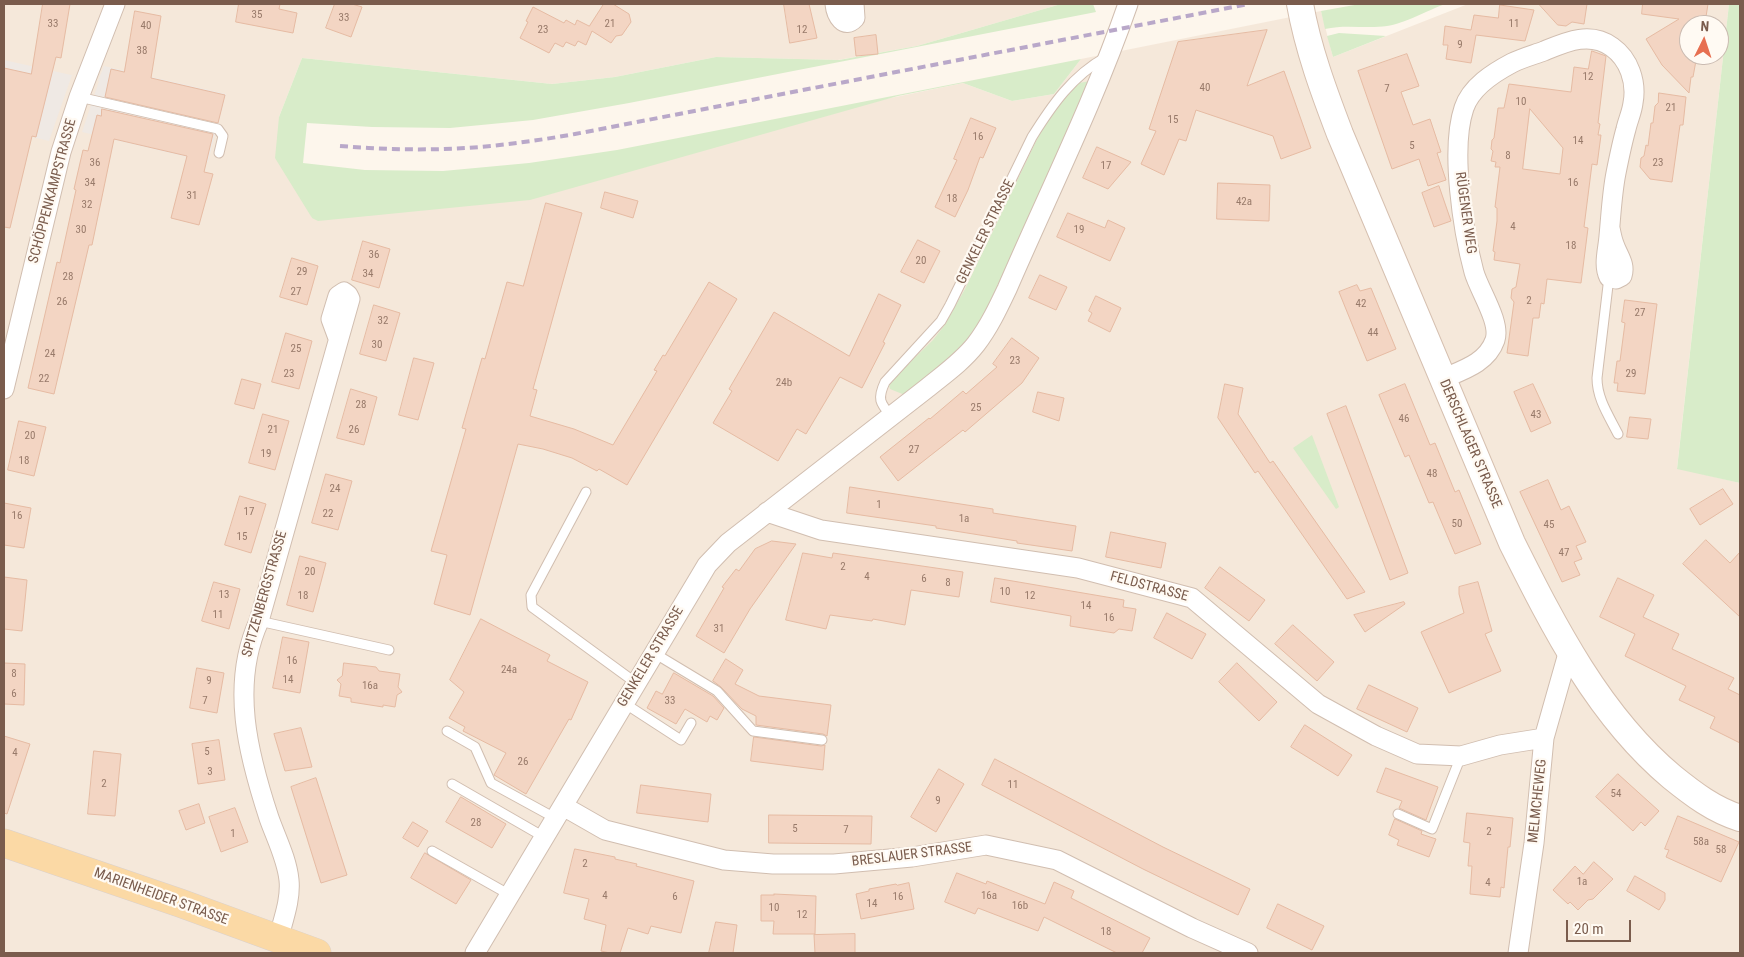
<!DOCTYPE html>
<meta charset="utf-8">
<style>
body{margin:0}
#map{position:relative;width:1744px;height:957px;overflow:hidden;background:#fdf6ec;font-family:"Roboto Condensed",sans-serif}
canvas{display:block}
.frame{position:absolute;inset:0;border:5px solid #7a5c4d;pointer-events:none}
.north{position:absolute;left:1679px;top:15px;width:50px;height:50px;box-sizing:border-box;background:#fffaf3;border:1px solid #cabbb1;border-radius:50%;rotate:4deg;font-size:14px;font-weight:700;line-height:20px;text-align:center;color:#7a5c4d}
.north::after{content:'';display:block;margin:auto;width:18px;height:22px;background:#e76f51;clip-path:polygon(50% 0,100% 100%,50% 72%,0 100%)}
.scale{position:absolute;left:1566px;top:920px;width:65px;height:22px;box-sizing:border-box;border:2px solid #7a5c4d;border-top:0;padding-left:6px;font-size:15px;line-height:18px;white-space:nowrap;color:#7a5c4d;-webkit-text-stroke:4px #fffaf3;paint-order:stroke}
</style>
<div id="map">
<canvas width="1744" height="957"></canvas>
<div class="frame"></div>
<div class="north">N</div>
<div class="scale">20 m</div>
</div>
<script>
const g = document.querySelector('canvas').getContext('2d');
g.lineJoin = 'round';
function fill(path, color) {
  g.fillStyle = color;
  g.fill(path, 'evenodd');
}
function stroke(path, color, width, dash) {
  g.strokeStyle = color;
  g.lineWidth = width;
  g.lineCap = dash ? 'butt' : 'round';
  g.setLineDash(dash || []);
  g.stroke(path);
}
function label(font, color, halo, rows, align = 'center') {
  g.font = font + ' "Roboto Condensed",sans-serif';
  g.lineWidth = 4.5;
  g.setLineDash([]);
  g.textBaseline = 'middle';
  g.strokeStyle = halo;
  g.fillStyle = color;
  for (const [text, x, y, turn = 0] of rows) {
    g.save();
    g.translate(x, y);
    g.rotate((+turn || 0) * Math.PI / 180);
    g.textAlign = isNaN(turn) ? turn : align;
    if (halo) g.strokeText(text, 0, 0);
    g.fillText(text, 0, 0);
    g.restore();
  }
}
fill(new Path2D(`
 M 4,4 L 1061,4 L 917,46 L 838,60 L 716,57 L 615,77 L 552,84 L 302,58 L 279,117 L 312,218 L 963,83 L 1012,101 L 1054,94 L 1081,59 L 1321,11 L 1333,57 L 1468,4 L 1729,4 L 1677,468 L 1740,483 L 1740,953 L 4,953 ZM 1689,25 L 1719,25 L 1719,55 L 1689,55 Z`), '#f5e8da');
fill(new Path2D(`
 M 4,60 L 98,81 L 104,66 L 226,94 L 208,162 L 82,132 L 99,81 L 72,75 L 49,141 L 4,130 Z`), '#efe9e4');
fill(new Path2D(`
 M 1061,4 L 1093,4 L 1096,12 L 629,103 L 533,120 L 450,128 L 372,127 L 307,123 L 303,163 L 365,170 L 443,171 L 529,163 L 617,150 L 1081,59 L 1054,94 L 1012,101 L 963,83 L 898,96 L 530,200 L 318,221 L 312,218 L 275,158 L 279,117 L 302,58 L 552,84 L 615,77 L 716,57 L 839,60 L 917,46 Z
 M 1360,4 L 1445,4 C 1429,10 1403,24 1387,26 C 1366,29 1346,24 1325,29 L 1321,11 Z
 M 1729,4 L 1740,4 L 1740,483 L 1677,469 Z
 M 1339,33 L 1386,36 L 1333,57 L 1327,36 Z
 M 1090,81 L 985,313 L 969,338 L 944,364 L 905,395 L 890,389 L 889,385 L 892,380 L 933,340 L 944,326 L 965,289 L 1039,135 L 1055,107 L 1067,93 L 1079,83 Z
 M 1312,435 L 1339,507 L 1336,509 L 1293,448 Z`), '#d8ecc9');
const building = new Path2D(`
 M 43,4 L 70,4 L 61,58 L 56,57 L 36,137 L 32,136 L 10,228 L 4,227 L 4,68 L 31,74 Z
 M 239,4 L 280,4 L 279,9 L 297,13 L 293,33 L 236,22 Z
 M 335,4 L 352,4 L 362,7 L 351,37 L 326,28 Z
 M 604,4 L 613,4 L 629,14 L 631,22 L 622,35 L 616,36 L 611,43 L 592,31 L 586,45 L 578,41 L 575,46 L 566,42 L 563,47 L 555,43 L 549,53 L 520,38 L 528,22 L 526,21 L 533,7 L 564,23 L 566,20 L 575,25 L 577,20 L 589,26 Z
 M 784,4 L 809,4 L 817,38 L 790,43 Z
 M 1539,4 L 1587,4 L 1584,24 L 1572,22 L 1566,26 L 1558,25 Z
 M 1643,4 L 1708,4 L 1705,23 L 1702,23 L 1701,25 L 1689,25 L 1689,55 L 1697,55 L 1693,77 L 1691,77 L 1689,93 L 1662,65 L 1646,39 L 1679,19 L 1642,14 Z
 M 1500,5 L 1534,10 L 1525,41 L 1476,35 L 1471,63 L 1446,59 L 1448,45 L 1443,45 L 1445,26 L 1471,30 L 1474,15 L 1498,18 Z
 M 135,11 L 161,16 L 151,78 L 225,95 L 218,123 L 105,97 L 111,69 L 124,72 Z
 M 1267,30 L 1247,86 L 1284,71 L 1311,148 L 1281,159 L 1273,136 L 1196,110 L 1186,141 L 1179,139 L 1164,175 L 1141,164 L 1156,131 L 1149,129 L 1178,42 Z
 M 876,35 L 878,54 L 856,56 L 854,38 Z
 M 1592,51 L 1606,56 L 1598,123 L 1600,124 L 1598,135 L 1601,135 L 1597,165 L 1592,164 L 1584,227 L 1588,228 L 1581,283 L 1547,279 L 1544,304 L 1541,303 L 1539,318 L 1533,318 L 1528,356 L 1507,353 L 1514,302 L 1511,298 L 1512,289 L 1516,287 L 1520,264 L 1494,260 L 1495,252 L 1493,251 L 1497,221 L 1497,208 L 1495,207 L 1500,167 L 1495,167 L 1496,162 L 1491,161 L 1493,151 L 1491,149 L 1492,140 L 1494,138 L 1498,108 L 1504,108 L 1509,84 L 1571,92 L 1574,67 L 1588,69 ZM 1530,109 L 1563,148 L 1560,174 L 1523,169 Z
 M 1407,54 L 1419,86 L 1401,92 L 1413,125 L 1430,119 L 1441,152 L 1437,153 L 1446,180 L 1428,186 L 1419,159 L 1392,169 L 1358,71 Z
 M 1659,93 L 1686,97 L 1683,125 L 1680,125 L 1672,182 L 1650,179 L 1640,167 L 1641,158 L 1644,156 L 1646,145 L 1648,146 L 1651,123 L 1653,123 L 1655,106 L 1658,103 Z
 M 102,109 L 213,134 L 204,172 L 213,174 L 199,225 L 171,218 L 187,156 L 114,139 L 92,245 L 89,245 L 54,394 L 28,388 L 57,262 L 60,263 L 76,190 L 74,189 L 83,150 L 88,151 L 97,115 L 101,116 Z
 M 971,118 L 996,128 L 983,158 L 980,157 L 968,190 L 955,217 L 935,207 L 957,160 L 954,159 Z
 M 1097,147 L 1131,162 L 1108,189 L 1083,178 Z
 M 1218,183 L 1270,185 L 1269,221 L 1217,219 Z
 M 1439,186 L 1451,221 L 1434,227 L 1422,193 Z
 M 605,192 L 638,201 L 633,218 L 601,208 Z
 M 546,203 L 582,213 L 533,389 L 537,390 L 530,416 L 574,429 L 613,445 L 657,371 L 654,370 L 663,355 L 665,356 L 709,282 L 737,299 L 627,485 L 599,469 L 597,471 L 572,458 L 543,449 L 518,444 L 470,615 L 434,604 L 447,555 L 431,551 L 466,429 L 462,428 L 482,358 L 485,359 L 507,282 L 523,286 Z
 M 1068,213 L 1105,228 L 1108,220 L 1125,228 L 1110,261 L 1057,237 Z
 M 918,240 L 940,251 L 924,283 L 901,272 Z
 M 363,241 L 390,249 L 379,288 L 352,280 Z
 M 292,258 L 318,266 L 307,305 L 280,297 Z
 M 1040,275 L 1067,287 L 1056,310 L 1029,298 Z
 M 1357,285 L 1360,291 L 1371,288 L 1396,349 L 1367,361 L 1339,292 Z
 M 879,294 L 901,305 L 883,342 L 885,343 L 862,388 L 840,377 L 806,434 L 797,429 L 778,461 L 713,423 L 732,391 L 729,389 L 774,312 L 849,356 Z
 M 1096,296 L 1121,308 L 1110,332 L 1088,321 L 1092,313 L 1089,311 Z
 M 1625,300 L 1657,304 L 1645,394 L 1617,391 L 1618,383 L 1614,383 L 1617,361 L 1620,361 L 1625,323 L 1622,322 Z
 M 374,305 L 400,313 L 386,361 L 360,354 Z
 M 286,333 L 312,341 L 299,389 L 272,382 Z
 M 1012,338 L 1039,358 L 1022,383 L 965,432 L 963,430 L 898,481 L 880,457 L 929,418 L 930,419 L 963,391 L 966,394 L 997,367 L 993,364 Z
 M 414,358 L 434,363 L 418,420 L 399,415 Z
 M 242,379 L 261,384 L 254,409 L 235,404 Z
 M 1225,384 L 1243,388 L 1238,414 L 1270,463 L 1273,461 L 1365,592 L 1347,599 L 1258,471 L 1255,473 L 1218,418 Z
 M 1405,384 L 1430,445 L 1435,443 L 1455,492 L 1459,490 L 1481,544 L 1455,554 L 1433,502 L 1429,503 L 1409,455 L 1405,457 L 1379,395 Z
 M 1533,384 L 1551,423 L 1531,432 L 1514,392 Z
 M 351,389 L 377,397 L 364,445 L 337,438 Z
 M 1038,392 L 1064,398 L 1059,421 L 1033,412 Z
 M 1346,406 L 1408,573 L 1390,580 L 1327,414 Z
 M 263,414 L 289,421 L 275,470 L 249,463 Z
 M 1630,417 L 1651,419 L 1648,439 L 1627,437 Z
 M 19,421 L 46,427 L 34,476 L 8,470 Z
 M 326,474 L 352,481 L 338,530 L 312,523 Z
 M 1548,480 L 1561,510 L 1569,506 L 1586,542 L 1576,546 L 1582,559 L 1574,562 L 1580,575 L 1562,582 L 1520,492 Z
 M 850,487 L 993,509 L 993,513 L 1076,526 L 1072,551 L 1017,543 L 1017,541 L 936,528 L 936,526 L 847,513 Z
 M 1723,489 L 1733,504 L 1700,525 L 1690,509 Z
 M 240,496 L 266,504 L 251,553 L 225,545 Z
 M 4,503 L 31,508 L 24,548 L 4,545 Z
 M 1111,532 L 1166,543 L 1161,568 L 1106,557 Z
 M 1706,540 L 1730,563 L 1740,552 L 1740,617 L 1683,564 Z
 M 772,541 L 796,544 L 750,609 L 724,653 L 696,636 L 724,588 L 722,587 L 736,569 L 739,571 L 755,549 Z
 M 803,553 L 832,558 L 833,553 L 963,572 L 959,597 L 911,590 L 905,625 L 873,619 L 872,621 L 830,615 L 826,629 L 786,620 Z
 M 300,556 L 326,563 L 313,612 L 287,605 Z
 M 1220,567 L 1265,600 L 1249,621 L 1205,588 Z
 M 4,577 L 27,580 L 22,631 L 4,629 Z
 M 995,578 L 1124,600 L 1123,607 L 1136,609 L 1132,631 L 1119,629 L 1114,633 L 1070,626 L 1071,616 L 991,602 Z
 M 1618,578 L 1654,595 L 1643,617 L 1679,634 L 1672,649 L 1734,678 L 1728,689 L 1740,695 L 1740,743 L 1710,728 L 1715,717 L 1679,700 L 1686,686 L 1625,656 L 1635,634 L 1600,617 Z
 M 214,582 L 240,589 L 229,629 L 202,621 Z
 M 1478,582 L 1492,631 L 1485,634 L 1501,671 L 1449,693 L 1421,632 L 1464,613 L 1459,594 L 1459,587 Z
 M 1404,602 L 1405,604 L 1365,632 L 1354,615 Z
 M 1167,613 L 1206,634 L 1192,659 L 1154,638 Z
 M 481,619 L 550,655 L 547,661 L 588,682 L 571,720 L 569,719 L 526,794 L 494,775 L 506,753 L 463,731 L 465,727 L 449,718 L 464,692 L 450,680 Z
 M 1293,625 L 1334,662 L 1317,681 L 1275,644 Z
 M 283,637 L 309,642 L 300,693 L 273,688 Z
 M 726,659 L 743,670 L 735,684 L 759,696 L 831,705 L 827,736 L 823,734 L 756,725 L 756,716 L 742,709 L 721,687 L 713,681 Z
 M 4,663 L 25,664 L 24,705 L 4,704 Z
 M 344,663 L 376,667 L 379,671 L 400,674 L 398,687 L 402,692 L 397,695 L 395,707 L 383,705 L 383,707 L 351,702 L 351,698 L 339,696 L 341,684 L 337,680 L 342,676 Z
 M 1237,663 L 1277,702 L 1259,721 L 1219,682 Z
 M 197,668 L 224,673 L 217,713 L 190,708 Z
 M 674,673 L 713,696 L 724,708 L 717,720 L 710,716 L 707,722 L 685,709 L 676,724 L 647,708 L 656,691 L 662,694 Z
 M 1369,685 L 1418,708 L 1407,732 L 1357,709 Z
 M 1305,725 L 1352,755 L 1338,776 L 1291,747 Z
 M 301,728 L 312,767 L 285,771 L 274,734 Z
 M 4,736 L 30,744 L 7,814 L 4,813 Z
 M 754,737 L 821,746 L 825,745 L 823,770 L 751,761 Z
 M 219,740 L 225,780 L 198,784 L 192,744 Z
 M 94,751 L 121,754 L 115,816 L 88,814 Z
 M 995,759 L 1163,847 L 1250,889 L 1238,915 L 1143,869 L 982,785 Z
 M 1386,768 L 1438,787 L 1426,820 L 1399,808 L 1402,801 L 1377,792 Z
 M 939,769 L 964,784 L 936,832 L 911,817 Z
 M 1618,774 L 1659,811 L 1645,826 L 1641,822 L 1633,831 L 1596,797 Z
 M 316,778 L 347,875 L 321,883 L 291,787 Z
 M 641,785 L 711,794 L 708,822 L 637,813 Z
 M 461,797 L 506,824 L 492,848 L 446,822 Z
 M 199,804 L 205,823 L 186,830 L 179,811 Z
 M 235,808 L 248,842 L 221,852 L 209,817 Z
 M 1467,813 L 1513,818 L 1510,847 L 1508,847 L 1504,888 L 1501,887 L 1500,897 L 1470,894 L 1472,866 L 1468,866 L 1470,843 L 1464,842 Z
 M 769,815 L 872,816 L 871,844 L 769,843 Z
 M 1678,816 L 1739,842 L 1721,882 L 1666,857 L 1669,850 L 1665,849 Z
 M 1395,819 L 1422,831 L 1421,834 L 1436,839 L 1429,857 L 1397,845 L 1399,840 L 1389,835 Z
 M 413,822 L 428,831 L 418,847 L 403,838 Z
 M 575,849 L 615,857 L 615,859 L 637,864 L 636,866 L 694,881 L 681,933 L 651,926 L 648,934 L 628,928 L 620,953 L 610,953 L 601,951 L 606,925 L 584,919 L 589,899 L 564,893 Z
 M 425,853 L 471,880 L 456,904 L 411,878 Z
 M 1594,862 L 1613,879 L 1593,899 L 1588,900 L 1578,910 L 1570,902 L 1568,904 L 1553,890 L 1575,866 L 1583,874 Z
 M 957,873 L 986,884 L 987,881 L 1045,904 L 1054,882 L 1074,891 L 1071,898 L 1150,938 L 1142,953 L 1117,953 L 1044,917 L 1038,931 L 978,908 L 975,914 L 945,902 Z
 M 1635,876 L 1665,893 L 1665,900 L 1659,910 L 1627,891 Z
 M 909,883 L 914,909 L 861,919 L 856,894 L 869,891 L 869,889 L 896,884 L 897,885 Z
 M 774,894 L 816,896 L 815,934 L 773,934 L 774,921 L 761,921 L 761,895 L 774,895 Z
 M 1278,904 L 1324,926 L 1312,950 L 1267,928 Z
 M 716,922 L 737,925 L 733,953 L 709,953 Z
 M 855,934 L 855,953 L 815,953 L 814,935 Z`);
fill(building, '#f3d5c3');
stroke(building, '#e6bba3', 1);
const lane = new Path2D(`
 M 79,97 L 218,129 L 223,136 L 219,153
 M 1609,277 L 1597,378 C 1597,399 1609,416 1618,434
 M 891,416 C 880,403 877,399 885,382 L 941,321 L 950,305 L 1032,137 C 1052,105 1072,76 1106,57
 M 586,492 L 531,595 L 532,607 L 636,683
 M 259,621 L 389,650
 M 654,653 L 717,691 L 753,731 L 822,740
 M 624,703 L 681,740 L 691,723
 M 447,731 L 475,747 L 491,783 L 555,818
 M 452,784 L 544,837
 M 1398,814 L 1432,829 L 1461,756
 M 432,851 L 510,895`);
const street = new Path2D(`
 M 835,4 C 836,15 844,30 855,18 L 854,4
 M 1442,379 C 1463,370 1487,363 1495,340 C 1501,322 1479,290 1474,272 C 1463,231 1450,149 1464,108 C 1471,87 1493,73 1512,63 C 1522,58 1533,55 1544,51 C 1566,42 1590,31 1612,47 C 1629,59 1637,82 1633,103 C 1632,112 1628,120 1626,129 C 1622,143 1619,158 1616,173 C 1612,193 1611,215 1609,236 C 1608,250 1603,265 1609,277 L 1616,279 L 1622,276 C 1626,264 1618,256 1614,244 C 1612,239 1611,233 1610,228
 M 4,389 L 61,152 L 79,97 L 115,4
 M 767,512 L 821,530 L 1078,568 L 1192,598 L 1318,704 L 1376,736 L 1417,754 L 1461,756 L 1500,745 L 1544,738
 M 563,806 L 605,830 L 724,860 L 773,864 L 834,864 L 912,857 L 986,845 L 1057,860 L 1192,928 L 1248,953
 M 278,940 C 283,920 291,900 289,880 C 287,859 276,838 269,818 C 248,754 230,685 259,621 L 350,299 L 348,295 L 344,292 L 338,296 L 331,319 L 338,338
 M 475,953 L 707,565 L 728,543 L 926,389 C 943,375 962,362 976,344 C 989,327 998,308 1007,289 C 1048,194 1094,102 1128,4
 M 1518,953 L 1534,843 L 1544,738 L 1569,650`);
const secondary = new Path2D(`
 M 1300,4 C 1308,49 1324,92 1340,134 L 1512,543 C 1554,627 1599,716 1672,777 C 1693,794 1714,810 1740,818`);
const primary = new Path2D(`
 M 4,843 L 180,903 L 317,953`);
stroke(lane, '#d1beb0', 11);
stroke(street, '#d1beb0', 21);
stroke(secondary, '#d6c0b0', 28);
stroke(primary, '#dad1cd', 29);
stroke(lane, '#fff', 9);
stroke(street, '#fff', 19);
stroke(secondary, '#fff', 26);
stroke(primary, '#fbd9a5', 28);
stroke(new Path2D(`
 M 340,146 C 390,150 440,151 491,146 C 519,143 547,139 575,134 L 1249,4`), '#b9a8c9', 4, [8, 5]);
label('11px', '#987a6a', null, [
 ["35",257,15],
 ["33",344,18],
 ["33",53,24],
 ["21",610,24],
 ["11",1514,24],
 ["40",146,26],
 ["23",543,30],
 ["12",802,30],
 ["9",1460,45],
 ["38",142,51],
 ["12",1588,77],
 ["40",1205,88],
 ["7",1387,89],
 ["10",1521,102],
 ["21",1671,108],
 ["15",1173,120],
 ["16",978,137],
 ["14",1578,141],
 ["5",1412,146],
 ["8",1508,156],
 ["36",95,163],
 ["23",1658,163],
 ["17",1106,166],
 ["34",90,183],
 ["16",1573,183],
 ["31",192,196],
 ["18",952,199],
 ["42a",1244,202],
 ["32",87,205],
 ["4",1513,227],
 ["30",81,230],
 ["19",1079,230],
 ["18",1571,246],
 ["36",374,255],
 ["20",921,261],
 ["29",302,272],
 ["34",368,274],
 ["28",68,277],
 ["27",296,292],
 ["2",1529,301],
 ["26",62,302],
 ["42",1361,304],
 ["27",1640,313],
 ["32",383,321],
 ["44",1373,333],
 ["30",377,345],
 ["25",296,349],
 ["24",50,354],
 ["23",1015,361],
 ["23",289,374],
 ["29",1631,374],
 ["22",44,379],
 ["24b",784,383],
 ["28",361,405],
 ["25",976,408],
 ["43",1536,415],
 ["46",1404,419],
 ["21",273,430],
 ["26",354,430],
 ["20",30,436],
 ["27",914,450],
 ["19",266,454],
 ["18",24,461],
 ["48",1432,474],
 ["24",335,489],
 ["1",879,505],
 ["17",249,512],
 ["22",328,514],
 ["16",17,516],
 ["1a",964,519],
 ["50",1457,524],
 ["45",1549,525],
 ["15",242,537],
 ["47",1564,553],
 ["2",843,567],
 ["20",310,572],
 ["4",867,577],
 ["6",924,579],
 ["8",948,583],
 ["10",1005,592],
 ["13",224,595],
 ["18",303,596],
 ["12",1030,596],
 ["14",1086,606],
 ["11",218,615],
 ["16",1109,618],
 ["31",719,629],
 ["16",292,661],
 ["24a",509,670],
 ["8",14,674],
 ["14",288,680],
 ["9",209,681],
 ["16a",370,686],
 ["6",14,694],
 ["7",205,701],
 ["33",670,701],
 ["5",207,752],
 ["4",15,753],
 ["26",523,762],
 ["3",210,772],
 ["2",104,784],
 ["11",1013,785],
 ["54",1616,794],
 ["9",938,801],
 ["28",476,823],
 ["5",795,829],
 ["7",846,830],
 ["2",1489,832],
 ["1",233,834],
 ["58a",1701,842],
 ["58",1721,850],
 ["2",585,864],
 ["1a",1582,882],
 ["4",1488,883],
 ["4",605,896],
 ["16a",989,896],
 ["6",675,897],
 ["16",898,897],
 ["14",872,904],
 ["16b",1020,906],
 ["10",774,908],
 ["12",802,915],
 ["18",1106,932]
]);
label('14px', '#7a5c4d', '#fffaf3', [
 ["SCHÖPPENKAMPSTRASSE",53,191,-75],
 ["RÜGENER WEG",1465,213,82],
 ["GENKELER STRASSE",986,232,-64],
 ["DERSCHLAGER STRASSE",1470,444,67],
 ["FELDSTRASSE",1149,587,15],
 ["SPITZENBERGSTRASSE",265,594,-74],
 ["GENKELER STRASSE",651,657,-59],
 ["MELMCHEWEG",1538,801,-84],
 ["BRESLAUER STRASSE",912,855,-7],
 ["MARIENHEIDER STRASSE",161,897,20]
]);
</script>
